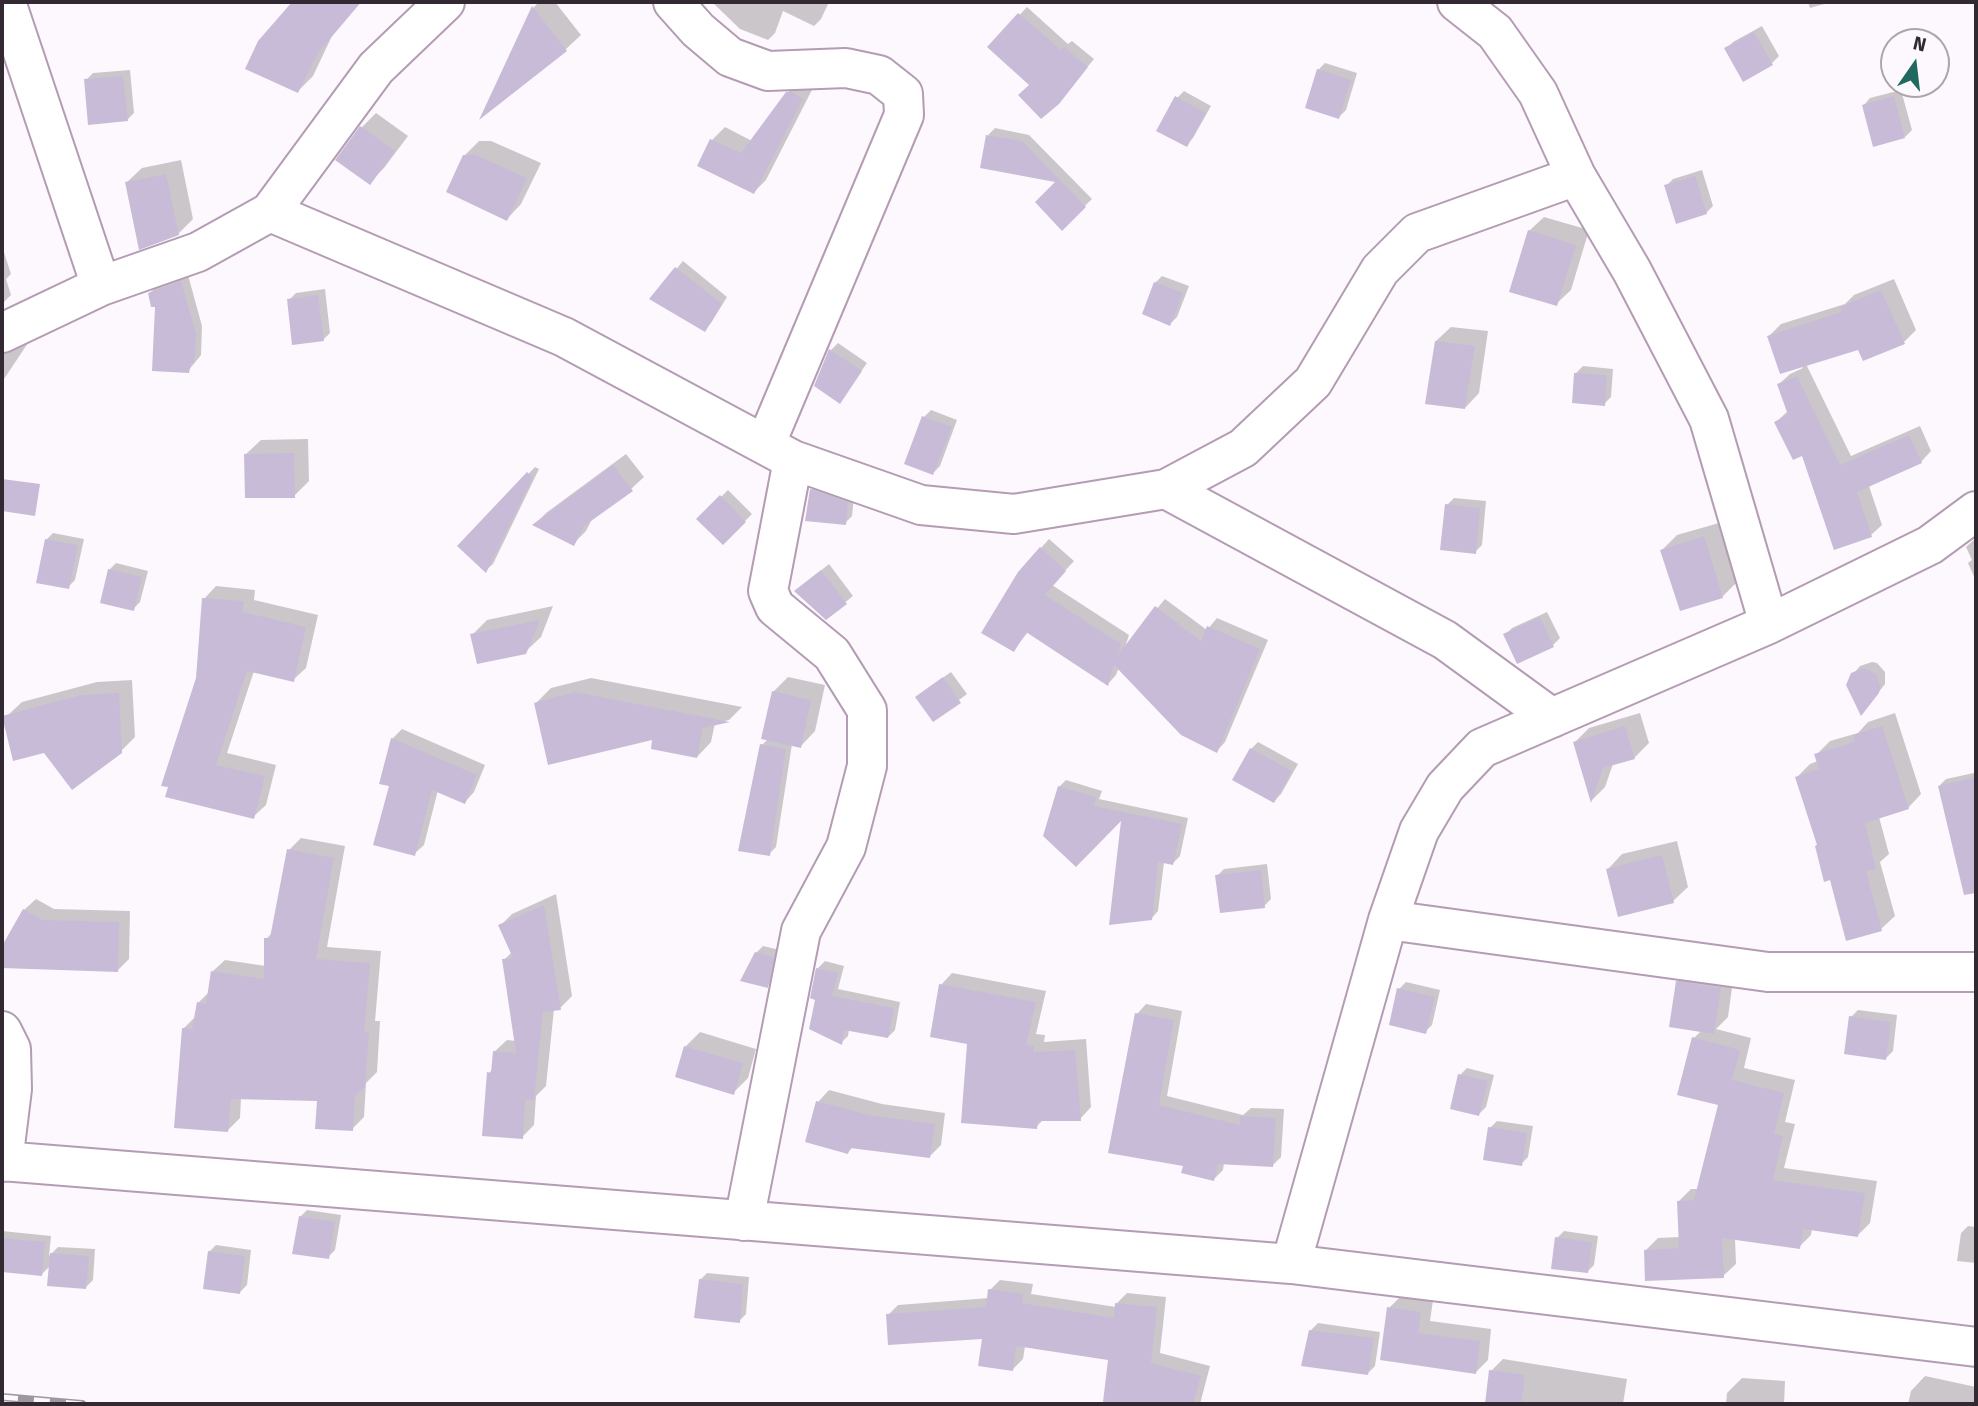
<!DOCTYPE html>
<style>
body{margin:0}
#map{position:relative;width:1978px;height:1406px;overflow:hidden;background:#fdf8fd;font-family:"Fira Sans",sans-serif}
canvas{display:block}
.frame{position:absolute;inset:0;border:4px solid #332933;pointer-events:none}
.north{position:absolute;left:1880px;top:28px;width:70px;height:70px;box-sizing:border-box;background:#fdf8fd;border:2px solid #aca5ac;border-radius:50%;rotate:14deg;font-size:19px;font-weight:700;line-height:28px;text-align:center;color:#332933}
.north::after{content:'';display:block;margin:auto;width:24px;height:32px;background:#206961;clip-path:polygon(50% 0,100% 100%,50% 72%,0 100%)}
</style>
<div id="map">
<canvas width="1978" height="1406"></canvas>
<div class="frame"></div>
<div class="north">N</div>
</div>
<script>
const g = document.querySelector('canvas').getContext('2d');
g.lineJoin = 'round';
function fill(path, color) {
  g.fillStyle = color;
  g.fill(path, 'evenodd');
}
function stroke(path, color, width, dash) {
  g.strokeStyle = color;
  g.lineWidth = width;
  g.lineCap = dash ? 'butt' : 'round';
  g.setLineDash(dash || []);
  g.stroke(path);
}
fill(new Path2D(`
 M 294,2 L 361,2 L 332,36 L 313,76 L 298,91 L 260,42 Z
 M 539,2 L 555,2 L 581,35 L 566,49 L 484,114 L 534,7 Z
 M 712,2 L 829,2 L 821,19 L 814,26 L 783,11 L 775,33 L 768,40 L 740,29 Z
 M 1808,2 L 1831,2 L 1810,8 Z
 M 1027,7 L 1068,44 L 1072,41 L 1094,59 L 1065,94 L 1031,85 L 989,47 Z
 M 1762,26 L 1779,56 L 1772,63 L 1726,49 L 1733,42 Z
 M 1325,63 L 1357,73 L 1346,110 L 1339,117 L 1318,70 Z
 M 130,70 L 134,113 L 127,120 L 86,80 L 93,73 Z
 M 801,80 L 814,86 L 766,180 L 754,192 L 699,166 L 712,140 L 725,127 L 752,141 L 787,93 Z
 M 1901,90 L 1912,130 L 1905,137 L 1864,105 L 1870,98 Z
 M 1184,91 L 1211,106 L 1193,138 L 1186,145 L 1177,98 Z
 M 376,113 L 408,136 L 384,168 L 369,183 L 338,160 L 362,127 Z
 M 995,128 L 1029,135 L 1092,199 L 1062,228 L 1058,181 L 988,135 Z
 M 479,141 L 491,141 L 541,163 L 521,204 L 507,219 L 464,156 Z
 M 181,160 L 193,219 L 178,234 L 127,182 L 142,168 Z
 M 1702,170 L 1713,206 L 1706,213 L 1666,186 L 1673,179 Z
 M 1544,217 L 1589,230 L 1571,290 L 1556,304 L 1529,231 Z
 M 2,246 L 11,274 L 6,279 L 11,295 L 2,304 Z
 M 683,261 L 727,297 L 711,323 L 705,330 L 652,298 Z
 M 188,275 L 202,326 L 201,355 L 188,371 L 157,304 L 150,293 L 157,286 Z
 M 1162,276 L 1189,286 L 1177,317 L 1170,324 L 1155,283 Z
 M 1894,279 L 1916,330 L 1904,342 L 1859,348 L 1806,364 L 1851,456 L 1920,426 L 1931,451 L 1921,462 L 1869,486 L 1882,525 L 1871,535 L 1776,422 L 1788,411 L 1779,384 L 1790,374 L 1803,368 L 1769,336 L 1781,324 L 1845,304 L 1854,295 Z
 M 325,289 L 330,333 L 323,340 L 289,300 L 296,293 Z
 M 1451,327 L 1488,331 L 1479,393 L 1465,408 L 1436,341 Z
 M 2,333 L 26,339 L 28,343 L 2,382 Z
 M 838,343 L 867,363 L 840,402 L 831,350 Z
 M 1583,366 L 1613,369 L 1611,397 L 1604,404 L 1576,373 Z
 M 931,410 L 957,420 L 940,466 L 933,473 L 906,463 L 924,417 Z
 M 308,439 L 309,481 L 294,496 L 246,454 L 261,440 Z
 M 626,454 L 644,477 L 631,489 L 593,517 L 586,531 L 574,543 L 535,524 L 546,513 Z
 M 535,467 L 539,469 L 493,564 L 486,570 L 460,546 Z
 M 818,483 L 854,496 L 852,516 L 845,523 L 811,490 Z
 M 728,490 L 752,514 L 723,543 L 699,519 Z
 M 1454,498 L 1486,501 L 1482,545 L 1475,552 L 1447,505 Z
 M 1719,523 L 1737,582 L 1722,597 L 1662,550 L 1677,535 Z
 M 53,533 L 84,539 L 75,580 L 68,587 L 46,540 Z
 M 1976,538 L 1976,581 L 1968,563 L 1972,560 L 1966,547 Z
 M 1049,539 L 1074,561 L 1052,585 L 1129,635 L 1125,647 L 1165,599 L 1207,630 L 1217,618 L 1268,640 L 1225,742 L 1217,751 L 1119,667 L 1116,675 L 1108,684 L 1028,632 L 1014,650 L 1041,548 Z
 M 116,563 L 148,571 L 140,602 L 133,609 L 109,570 Z
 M 829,564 L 853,596 L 826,618 L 803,585 Z
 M 216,586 L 255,590 L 254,600 L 318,615 L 306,668 L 293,680 L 254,671 L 227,753 L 276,765 L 266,805 L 253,817 L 167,796 L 198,678 L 204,599 Z
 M 553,606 L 541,637 L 525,652 L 472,635 L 487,620 Z
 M 1547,612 L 1560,638 L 1553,645 L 1505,635 L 1512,628 Z
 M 1872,662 L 1877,663 L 1885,672 L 1885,684 L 1862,714 L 1849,691 L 1849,679 L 1860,666 Z
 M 951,672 L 967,694 L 933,720 L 924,691 Z
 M 788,677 L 825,685 L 815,731 L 801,746 L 792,744 L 776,847 L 769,854 L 762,745 L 768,739 L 773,692 Z
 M 591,678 L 742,707 L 729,720 L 715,723 L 711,742 L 697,757 L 654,738 L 536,703 L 551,688 Z
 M 132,680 L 135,737 L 121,751 L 45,751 L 7,716 L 22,702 L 97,682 Z
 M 1640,713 L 1649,743 L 1634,758 L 1613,764 L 1605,787 L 1592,800 L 1574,743 L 1589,728 Z
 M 1895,713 L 1921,794 L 1908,808 L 1879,817 L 1889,854 L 1880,862 L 1895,916 L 1881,929 L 1831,878 L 1797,777 L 1810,764 L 1818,761 L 1816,755 L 1830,741 L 1858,733 L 1868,722 Z
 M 402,729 L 485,765 L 474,792 L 465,802 L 438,790 L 424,845 L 414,854 L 391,785 L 392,739 Z
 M 1258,742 L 1298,764 L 1281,794 L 1274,801 L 1251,749 Z
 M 1974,773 L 1976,782 L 1976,856 L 1958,860 L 1939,786 L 1946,779 Z
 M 1066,780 L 1102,791 L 1099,799 L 1188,818 L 1180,856 L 1173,863 L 1164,862 L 1158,911 L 1151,919 L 1123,817 L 1076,864 L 1059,787 Z
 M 301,838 L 345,846 L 327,947 L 381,951 L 375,1021 L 380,1021 L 377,1072 L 366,1083 L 364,1117 L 352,1129 L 318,1099 L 241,1098 L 240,1118 L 228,1130 L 183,1029 L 196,1016 L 198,1003 L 210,991 L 213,971 L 225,960 L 266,966 L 266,939 L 274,931 L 289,850 Z
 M 1677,841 L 1688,887 L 1673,901 L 1608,869 L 1622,854 Z
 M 1267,864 L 1271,899 L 1264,906 L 1217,876 L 1224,869 Z
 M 556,894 L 572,996 L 560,1008 L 554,1009 L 546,1086 L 536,1096 L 534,1125 L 522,1137 L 489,1073 L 493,1069 L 494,1052 L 507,1040 L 516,1041 L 504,960 L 512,952 L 500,926 L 512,914 Z
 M 36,899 L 54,909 L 130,911 L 129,959 L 118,970 L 2,967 L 2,949 L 24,910 Z
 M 763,946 L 780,950 L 774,979 L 767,986 L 756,953 Z
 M 825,961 L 844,966 L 838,989 L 900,1002 L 895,1030 L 888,1037 L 849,1029 L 848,1036 L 841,1043 L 817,998 L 818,968 Z
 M 1692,968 L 1734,973 L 1728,1017 L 1716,1029 L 1751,1038 L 1744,1068 L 1795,1080 L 1785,1122 L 1795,1124 L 1784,1168 L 1877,1181 L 1870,1223 L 1858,1235 L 1812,1228 L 1811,1235 L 1799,1247 L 1735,1238 L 1736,1264 L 1723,1276 L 1646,1250 L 1658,1238 L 1680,1237 L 1679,1201 L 1691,1189 L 1699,1189 L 1720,1104 L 1694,1038 L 1702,1030 L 1677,982 Z
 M 952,973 L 1046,991 L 1036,1034 L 1045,1035 L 1044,1042 L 1086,1039 L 1091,1107 L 1080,1119 L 1043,1120 L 1036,1127 L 968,1043 L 941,985 Z
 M 1406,982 L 1440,990 L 1432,1025 L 1425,1032 L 1399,989 Z
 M 1146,1004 L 1182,1011 L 1167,1096 L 1243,1115 L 1251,1108 L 1284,1109 L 1281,1157 L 1272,1166 L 1224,1163 L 1223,1170 L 1214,1179 L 1185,1165 L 1110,1152 L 1137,1014 Z
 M 1858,1010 L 1897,1015 L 1893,1051 L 1886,1058 L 1851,1017 Z
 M 700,1032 L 756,1049 L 748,1078 L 733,1093 L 685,1047 Z
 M 1467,1068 L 1494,1075 L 1486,1107 L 1479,1114 L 1460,1075 Z
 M 829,1090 L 882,1104 L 945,1113 L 941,1145 L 930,1156 L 853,1147 L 848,1152 L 818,1102 Z
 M 1497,1121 L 1533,1126 L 1528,1157 L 1521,1164 L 1490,1128 Z
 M 307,1210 L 341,1215 L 335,1250 L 328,1257 L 300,1217 Z
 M 1968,1226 L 1976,1227 L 1976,1263 L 1957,1261 L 1961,1233 Z
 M 2,1231 L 51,1236 L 49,1256 L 58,1247 L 95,1249 L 93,1280 L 86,1287 L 51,1265 L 41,1275 L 2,1271 Z
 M 1564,1231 L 1598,1236 L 1594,1265 L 1587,1272 L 1557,1238 Z
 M 216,1245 L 251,1250 L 247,1285 L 240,1292 L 209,1252 Z
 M 707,1273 L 749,1277 L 746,1314 L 739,1321 L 700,1280 Z
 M 1000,1280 L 1033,1284 L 1031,1294 L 1116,1307 L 1117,1303 L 1127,1293 L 1166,1297 L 1160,1353 L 1210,1366 L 1200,1404 L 1146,1404 L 1105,1400 L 1110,1359 L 1025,1346 L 1023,1359 L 1013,1369 L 984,1337 L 888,1315 L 898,1305 L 989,1298 L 990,1290 Z
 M 1401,1296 L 1433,1300 L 1430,1321 L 1491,1329 L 1488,1360 L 1476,1372 L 1382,1358 L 1389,1308 Z
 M 1318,1323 L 1380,1332 L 1375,1366 L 1368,1373 L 1311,1330 Z
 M 1503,1359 L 1627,1379 L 1623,1404 L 1487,1403 L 1491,1371 Z
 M 1925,1376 L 1976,1387 L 1976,1404 L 1908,1404 L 1911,1391 Z
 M 1742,1378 L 1785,1381 L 1784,1404 L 1726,1404 L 1727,1393 Z`), '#0003');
fill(new Path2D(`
 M 292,2 L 361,2 L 318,53 L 298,93 L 245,69 L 258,41 Z
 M 532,6 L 567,51 L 479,120 Z
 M 1018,13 L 1061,50 L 1064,47 L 1088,67 L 1059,104 L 1041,119 L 1018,95 L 1029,85 L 987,47 Z
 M 1754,32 L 1773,65 L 1743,82 L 1724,48 Z
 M 1317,69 L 1351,80 L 1339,119 L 1305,108 Z
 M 123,76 L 128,121 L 88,125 L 84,79 Z
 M 786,92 L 792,92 L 803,99 L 754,194 L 697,166 L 710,139 L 741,153 Z
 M 1175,96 L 1206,113 L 1187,147 L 1156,131 Z
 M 1894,96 L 1905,138 L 1873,147 L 1862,105 Z
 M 360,126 L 395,151 L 370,185 L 335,160 Z
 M 986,135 L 1022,141 L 1086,207 L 1062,231 L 1035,202 L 1055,182 L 980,168 Z
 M 463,155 L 476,155 L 527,178 L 507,221 L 446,192 Z
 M 166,174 L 179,235 L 139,250 L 125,182 Z
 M 1695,176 L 1707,214 L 1676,224 L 1664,185 Z
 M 1528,230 L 1576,245 L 1557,306 L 1509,292 Z
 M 675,267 L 722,304 L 705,332 L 649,299 Z
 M 181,281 L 196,334 L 194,363 L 191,363 L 189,373 L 152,371 L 155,307 L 151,307 L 148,293 Z
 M 1154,282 L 1183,293 L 1170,326 L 1142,314 Z
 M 1881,290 L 1905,344 L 1863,361 L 1858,350 L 1780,374 L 1767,336 L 1842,312 L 1840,307 Z
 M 318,295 L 324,341 L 292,345 L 287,299 Z
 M 1435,341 L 1475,346 L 1465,409 L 1425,404 Z
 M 829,349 L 862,371 L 840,404 L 814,386 Z
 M 1574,373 L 1607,375 L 1605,406 L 1572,403 Z
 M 1797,376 L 1840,465 L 1909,435 L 1922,463 L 1857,492 L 1872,537 L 1834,550 L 1802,456 L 1793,460 L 1774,422 L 1788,415 L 1777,384 Z
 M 922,416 L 952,427 L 933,475 L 904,464 Z
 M 294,453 L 295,498 L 245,498 L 244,454 Z
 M 613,465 L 633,491 L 584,526 L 574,546 L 532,525 Z
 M 527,472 L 533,477 L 486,573 L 457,546 Z
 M 2,479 L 40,484 L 35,516 L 2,511 Z
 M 810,489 L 848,502 L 846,525 L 805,521 Z
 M 720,495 L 746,522 L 723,545 L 696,519 Z
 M 1445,504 L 1480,508 L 1476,554 L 1440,550 Z
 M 1704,536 L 1723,598 L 1680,611 L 1660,550 Z
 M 45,539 L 78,545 L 69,589 L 36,583 Z
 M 1040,547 L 1066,571 L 1045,595 L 1121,644 L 1118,655 L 1155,606 L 1201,641 L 1207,626 L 1260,649 L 1217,753 L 1181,735 L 1114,665 L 1108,686 L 1026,632 L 1014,652 L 981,633 L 1018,572 Z
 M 108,569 L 142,577 L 134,611 L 100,603 Z
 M 821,570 L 847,604 L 826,620 L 794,591 Z
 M 202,598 L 244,601 L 243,612 L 306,627 L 294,682 L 247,671 L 216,765 L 265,776 L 254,819 L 165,797 L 168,787 L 161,786 L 196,678 Z
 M 1540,617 L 1554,647 L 1517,664 L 1503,634 Z
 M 540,620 L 526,654 L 477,664 L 470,634 Z
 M 1864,668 L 1876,674 L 1880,686 L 1879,693 L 1861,716 L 1846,685 L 1851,673 Z
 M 943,677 L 961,703 L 933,722 L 915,697 Z
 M 772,691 L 811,700 L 801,748 L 761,739 Z
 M 575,692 L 730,722 L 703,728 L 697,758 L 651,749 L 652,740 L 548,765 L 534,703 Z
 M 119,693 L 122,753 L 72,790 L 44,753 L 13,761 L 2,716 L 81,695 Z
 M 1625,726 L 1635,759 L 1603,768 L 1591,803 L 1573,742 Z
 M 1882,726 L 1909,809 L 1865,823 L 1876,869 L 1866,871 L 1882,931 L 1846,941 L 1830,880 L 1824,882 L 1815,846 L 1817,845 L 1795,777 L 1819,769 L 1814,754 L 1855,742 L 1853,735 Z
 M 391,738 L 477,775 L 465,804 L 432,790 L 415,856 L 373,845 L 389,786 L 379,784 Z
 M 760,744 L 786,749 L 770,856 L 738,851 Z
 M 1250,748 L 1292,771 L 1274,803 L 1232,780 Z
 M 1976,777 L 1976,893 L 1964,895 L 1938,786 Z
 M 1058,786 L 1096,797 L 1094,806 L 1182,824 L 1173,865 L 1158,862 L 1152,920 L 1109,925 L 1121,821 L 1076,867 L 1043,836 Z
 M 287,849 L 334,858 L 316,959 L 370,963 L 364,1032 L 369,1033 L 365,1086 L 355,1096 L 353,1131 L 315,1129 L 317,1101 L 231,1099 L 228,1132 L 174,1128 L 182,1028 L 192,1029 L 197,1002 L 206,1004 L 211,971 L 264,979 L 264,938 L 270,938 Z
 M 1662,855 L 1674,903 L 1618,917 L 1606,869 Z
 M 1261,870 L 1265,908 L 1220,913 L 1215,875 Z
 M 544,905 L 561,1010 L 543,1012 L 534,1100 L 525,1100 L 523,1139 L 482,1136 L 487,1072 L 491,1073 L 493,1051 L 516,1053 L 502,959 L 513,958 L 498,925 Z
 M 23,909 L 42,920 L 119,922 L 118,972 L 2,968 L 2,946 Z
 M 755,952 L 774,957 L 768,988 L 740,981 Z
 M 816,968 L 838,973 L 832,996 L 894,1008 L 888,1038 L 844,1030 L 842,1045 L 809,1029 L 815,1000 L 810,998 Z
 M 1676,981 L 1721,988 L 1714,1034 L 1669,1027 Z
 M 939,984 L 1036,1002 L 1026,1045 L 1034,1046 L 1033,1052 L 1075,1050 L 1081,1121 L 1038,1121 L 1037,1129 L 961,1123 L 967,1044 L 930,1037 Z
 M 1397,988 L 1435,997 L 1426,1034 L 1389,1025 Z
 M 1135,1013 L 1174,1020 L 1159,1105 L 1240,1125 L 1240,1116 L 1276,1118 L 1273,1167 L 1218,1164 L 1214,1181 L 1181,1173 L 1183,1166 L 1108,1153 Z
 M 1849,1016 L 1891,1022 L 1886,1060 L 1844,1054 Z
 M 1692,1037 L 1740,1050 L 1732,1080 L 1784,1093 L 1774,1134 L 1783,1136 L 1773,1180 L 1865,1193 L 1858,1237 L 1803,1229 L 1800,1249 L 1722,1238 L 1724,1278 L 1645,1281 L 1644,1250 L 1679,1248 L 1677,1201 L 1694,1200 L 1718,1105 L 1677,1095 Z
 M 684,1046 L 743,1063 L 734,1095 L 675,1077 Z
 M 1458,1074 L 1488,1081 L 1479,1116 L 1450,1109 Z
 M 816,1101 L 870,1115 L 935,1124 L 930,1158 L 850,1148 L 848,1154 L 805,1142 Z
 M 1488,1127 L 1527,1133 L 1522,1166 L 1483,1160 Z
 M 299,1216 L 335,1222 L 329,1259 L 292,1254 Z
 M 1555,1237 L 1592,1242 L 1588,1273 L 1551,1269 Z
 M 2,1238 L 45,1242 L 42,1276 L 2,1272 Z
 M 208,1251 L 245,1256 L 240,1294 L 203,1289 Z
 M 50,1253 L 89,1256 L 86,1289 L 47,1286 Z
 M 699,1279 L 743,1284 L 740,1323 L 694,1318 Z
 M 988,1289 L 1023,1294 L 1022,1303 L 1114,1318 L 1115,1303 L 1157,1307 L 1151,1363 L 1201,1376 L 1193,1404 L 1129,1404 L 1103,1402 L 1108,1360 L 1016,1346 L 1013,1371 L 978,1366 L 982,1339 L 888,1345 L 886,1314 L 986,1307 Z
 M 1387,1307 L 1421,1312 L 1418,1333 L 1480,1341 L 1476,1374 L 1380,1360 Z
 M 1309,1330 L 1374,1338 L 1368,1375 L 1301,1366 Z
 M 1489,1370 L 1525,1375 L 1521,1404 L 1485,1404 Z`), '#c7bbd8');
const minor = new Path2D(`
 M 6,2 L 101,286
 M 673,2 L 698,30 L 730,57 L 768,71 L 846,68 L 879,75 L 903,94 L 904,115 L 766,443
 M 1457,2 L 1495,32 L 1538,93 L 1576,176 L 1632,271 L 1709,419 L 1769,624
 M 270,212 L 564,337 L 793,460 L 921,505 L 1014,514 L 1166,489 L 1243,448 L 1313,382 L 1380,270 L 1417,233 L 1576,176
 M 2,333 L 101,286 L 198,252 L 270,212 L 376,68 L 445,2
 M 1166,489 L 1445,640 L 1552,718
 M 1388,920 L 1768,972 L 1976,972
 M 2,1031 L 11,1049 L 12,1089 L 3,1162
 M 2,1161 L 1291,1264 L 1976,1347
 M 744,1221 L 801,931 L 846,847 L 867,766 L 867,710 L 832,654 L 775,607 L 768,591 L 793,460
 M 1291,1264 L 1388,920 L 1419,831 L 1445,787 L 1482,748 L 1769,624 L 1930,545 L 1976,511`);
stroke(minor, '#b39cb4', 42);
stroke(minor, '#fff', 38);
const rail = new Path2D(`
 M 2,1397 L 82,1404`);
stroke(rail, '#9f979f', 8);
stroke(rail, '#fdf8fd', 5, [16]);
</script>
